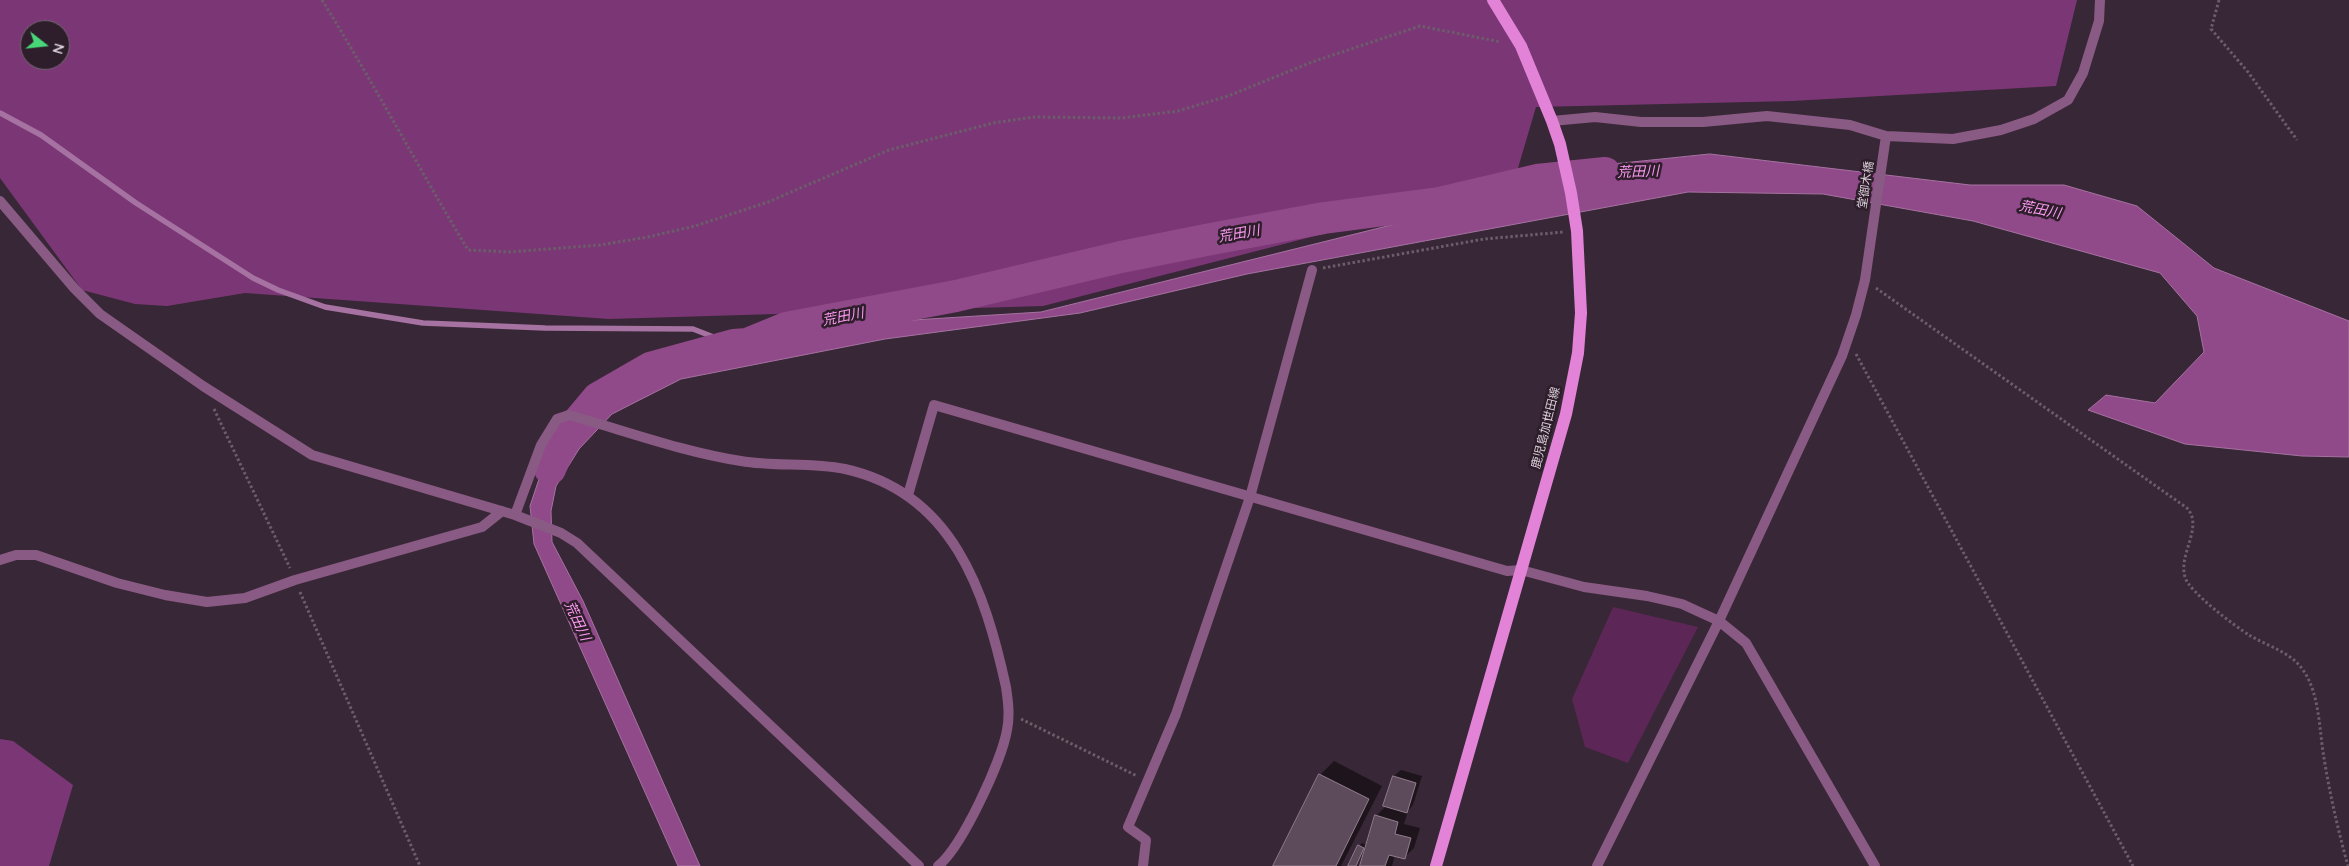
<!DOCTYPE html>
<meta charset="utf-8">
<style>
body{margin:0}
#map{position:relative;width:2349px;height:866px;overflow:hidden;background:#382736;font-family:Quicksand,sans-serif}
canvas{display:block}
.north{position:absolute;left:20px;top:20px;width:50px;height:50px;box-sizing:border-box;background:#2e1e2c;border:1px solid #736571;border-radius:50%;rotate:106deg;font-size:14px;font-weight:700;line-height:20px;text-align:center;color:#dacfd8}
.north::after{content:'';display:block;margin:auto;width:18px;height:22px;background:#47d779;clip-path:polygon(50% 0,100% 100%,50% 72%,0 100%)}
</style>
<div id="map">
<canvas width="2349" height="866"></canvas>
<div class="north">N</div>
</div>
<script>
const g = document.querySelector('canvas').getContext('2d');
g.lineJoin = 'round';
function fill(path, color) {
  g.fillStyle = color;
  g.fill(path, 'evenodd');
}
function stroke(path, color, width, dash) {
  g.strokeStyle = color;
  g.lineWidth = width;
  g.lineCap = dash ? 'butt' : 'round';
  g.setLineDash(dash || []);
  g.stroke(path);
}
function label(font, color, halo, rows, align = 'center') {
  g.font = font + ' Quicksand,"Noto Sans JP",sans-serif';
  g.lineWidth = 5;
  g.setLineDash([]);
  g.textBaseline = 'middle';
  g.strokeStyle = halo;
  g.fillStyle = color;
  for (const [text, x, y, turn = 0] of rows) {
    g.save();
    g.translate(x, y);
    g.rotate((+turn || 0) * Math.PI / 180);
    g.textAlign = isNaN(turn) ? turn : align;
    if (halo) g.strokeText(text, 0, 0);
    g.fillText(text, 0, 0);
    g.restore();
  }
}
fill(new Path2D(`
 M 1613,607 L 1698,627 L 1628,763 L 1585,747 L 1572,699 Z`), '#5c2757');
fill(new Path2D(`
 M 0,0 L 2077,0 L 2056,86 L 1792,101 L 1536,107 L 1513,185 L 1043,306 L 609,319 L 245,293 L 167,306 L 135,304 L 82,290 L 0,178 ZM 30,30 L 60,30 L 60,60 L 30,60 Z
 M 0,739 L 13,741 L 73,785 L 49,866 L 0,866 Z`), '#7b3775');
const water = new Path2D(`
 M 1710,154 L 1970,185 L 2064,185 L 2137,206 L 2214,268 L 2349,321 L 2349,457 L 2302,456 L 2185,444 L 2088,410 L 2106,395 L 2155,403 L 2204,352 L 2197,316 L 2160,273 L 1973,221 L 1823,194 L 1688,192 L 1247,274 L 1080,313 L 885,339 L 681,379 L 612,414 L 579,449 L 556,486 L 551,511 L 552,542 L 583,601 L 700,866 L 678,866 L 534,544 L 530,506 L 541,473 L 558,442 L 602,402 L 683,366 L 881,322 L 1041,312 L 1496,199 L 1604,165 Z`);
fill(water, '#904a89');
stroke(water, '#a672a1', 1);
fill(new Path2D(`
 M 1334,761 L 1382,786 L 1341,866 L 1274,866 L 1320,775 Z
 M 1401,770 L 1422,776 L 1413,805 L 1408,811 L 1404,824 L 1420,828 L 1414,848 L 1404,858 L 1395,855 L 1392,866 L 1361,866 L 1364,849 L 1357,866 L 1350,866 L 1359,846 L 1362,843 L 1367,845 L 1376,816 L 1386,806 L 1394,776 Z`), '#0007');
stroke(new Path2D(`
 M 0,113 L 41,135 L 136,203 L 253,278 L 278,290 L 325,307 L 423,323 L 545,328 L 693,329 L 734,345`), '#a672a1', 5.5);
stroke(new Path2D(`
 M 550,469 L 562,441 L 598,398 L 650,368 L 734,345 L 747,344 L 786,328 L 956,296 L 1121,257 L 1206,240 L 1324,218 L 1439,203 L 1537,180 L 1605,173`), '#904a89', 32);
const building = new Path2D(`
 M 1319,774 L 1369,799 L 1336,866 L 1273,866 Z
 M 1393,776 L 1416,783 L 1407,813 L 1383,806 Z
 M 1375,815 L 1398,822 L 1395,834 L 1411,838 L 1405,859 L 1389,855 L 1385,866 L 1360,866 Z
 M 1358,845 L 1364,848 L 1356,866 L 1348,866 Z`);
fill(building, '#5d4a5a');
stroke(building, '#927e8f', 1);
stroke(new Path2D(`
 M 322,0 C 373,82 418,167 468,250 L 509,252 L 600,245 L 648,237 L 695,226 L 768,202 L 889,150 L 993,123 L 1034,117 L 1122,118 L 1178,111 L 1228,96 L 1312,62 L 1420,26 L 1501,42
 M 2219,0 L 2211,29 L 2248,72 L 2297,140
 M 1323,268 L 1484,239 L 1564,232
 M 1876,288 L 2187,508 C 2204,527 2178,554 2185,577 C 2189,592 2235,626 2249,635 C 2267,646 2291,652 2303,670 C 2320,694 2319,730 2324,758 C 2330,795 2338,830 2348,866
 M 1856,354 L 2133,866
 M 214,409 L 290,568
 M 300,592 L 420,866
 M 1021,719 L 1137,776`), '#6c5d6a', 3, [2.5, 2.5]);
stroke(new Path2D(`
 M 1552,121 L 1595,117 L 1641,122 L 1703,122 L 1767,116 L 1850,125 L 1886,136 L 1953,139 L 2001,130 L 2034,119 L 2068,100 L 2083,73 L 2099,21 L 2100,0
 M 0,201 L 74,288 L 100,314 L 203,386 L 312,455 L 515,515 L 561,533 L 577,543 L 919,866
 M 908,495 L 934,405 L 1507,571 L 1521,570 L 1584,587 L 1647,596 L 1682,604 L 1719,621 L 1746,643 L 1875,866
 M 515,515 L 541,445 L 557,419 L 569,415 C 626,431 683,452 741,461 C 775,467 810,462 845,469 C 953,493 985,591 1006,687 C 1008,701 1010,715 1007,730 C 1002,760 962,847 938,866
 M 0,560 L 16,555 L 36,555 L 117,583 L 165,595 L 207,602 L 245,598 L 295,580 L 482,527 L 502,511
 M 1143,866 L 1146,840 L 1128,827 L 1176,714 L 1250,497 L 1312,270
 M 1597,866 L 1719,621 L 1842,356 L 1856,315 L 1865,280 L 1886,136`), '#895a83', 10);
stroke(new Path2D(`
 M 1436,866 L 1566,414 L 1578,353 L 1581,313 L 1577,231 L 1571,193 L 1560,144 L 1552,121 L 1521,46 L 1493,0`), '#e383d8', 12);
label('12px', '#dacfd8', '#2e1e2c', [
 ["堂御木橋",1866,185,-81],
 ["鹿児島加世田線",1546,428,-76]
]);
label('italic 14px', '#fa9aef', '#2e1e2c', [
 ["荒田川",1638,172,-2],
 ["荒田川",2040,210,11],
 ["荒田川",1239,234,-10],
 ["荒田川",843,317,-11],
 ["荒田川",577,621,65]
]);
</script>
